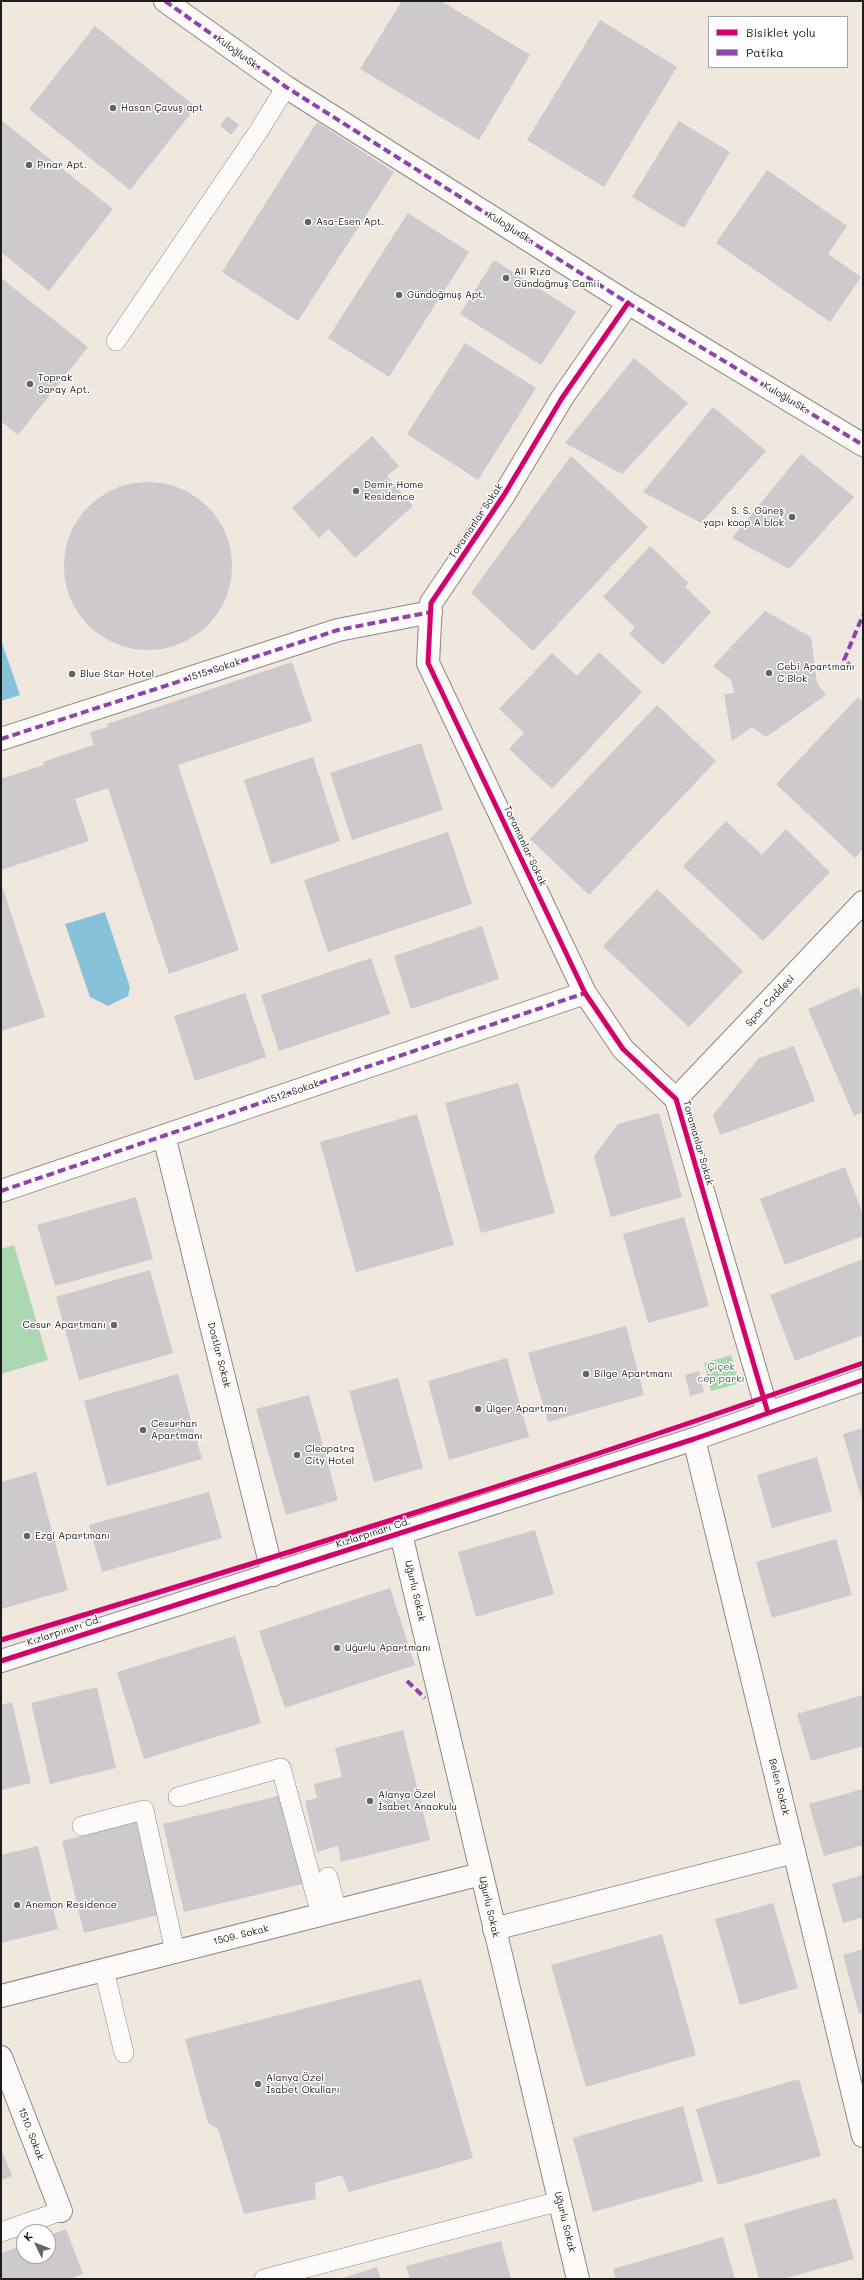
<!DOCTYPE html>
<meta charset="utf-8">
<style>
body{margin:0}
#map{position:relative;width:864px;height:2280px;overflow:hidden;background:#f0e7de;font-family:Mali,sans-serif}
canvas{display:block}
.frame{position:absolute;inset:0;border:2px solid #1c1c1c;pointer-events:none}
.legend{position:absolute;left:708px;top:16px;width:140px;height:52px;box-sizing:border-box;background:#fff;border:1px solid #a4a4a4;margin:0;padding:5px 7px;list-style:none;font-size:12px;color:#1c1c1c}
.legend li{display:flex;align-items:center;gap:8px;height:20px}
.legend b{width:20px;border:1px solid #a4a4a4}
.north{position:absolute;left:16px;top:2224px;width:40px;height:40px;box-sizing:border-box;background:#fff;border:1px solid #a4a4a4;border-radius:50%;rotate:313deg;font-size:11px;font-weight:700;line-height:16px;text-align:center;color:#1c1c1c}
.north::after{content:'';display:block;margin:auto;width:14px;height:18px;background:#666360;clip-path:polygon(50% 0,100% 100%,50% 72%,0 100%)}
</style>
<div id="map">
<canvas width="864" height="2280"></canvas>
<div class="frame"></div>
<ul class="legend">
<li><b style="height:5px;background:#d6006c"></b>Bisiklet yolu</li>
<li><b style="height:5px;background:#8e44ad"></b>Patika</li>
</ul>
<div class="north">K</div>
</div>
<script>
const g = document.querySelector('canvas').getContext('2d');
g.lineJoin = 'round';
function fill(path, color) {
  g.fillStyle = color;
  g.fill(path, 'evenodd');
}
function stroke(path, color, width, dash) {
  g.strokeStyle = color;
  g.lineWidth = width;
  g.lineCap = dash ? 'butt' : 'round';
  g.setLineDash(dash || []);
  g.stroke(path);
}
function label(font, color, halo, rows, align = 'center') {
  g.font = font + ' Mali,sans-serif';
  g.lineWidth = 3;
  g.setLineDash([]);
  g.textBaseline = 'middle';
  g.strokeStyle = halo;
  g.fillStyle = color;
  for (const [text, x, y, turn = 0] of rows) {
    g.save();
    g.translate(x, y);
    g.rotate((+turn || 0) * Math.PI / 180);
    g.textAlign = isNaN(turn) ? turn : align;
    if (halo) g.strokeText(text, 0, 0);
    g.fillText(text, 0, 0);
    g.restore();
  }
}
fill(new Path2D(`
 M 14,1245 L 48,1360 L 1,1374 L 1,1249 Z
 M 731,1355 L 740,1383 L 711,1391 L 704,1363 Z`), '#abd7b3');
fill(new Path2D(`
 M 1,640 L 20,695 L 1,701 Z
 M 105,912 L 130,987 L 128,996 L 108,1006 L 90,997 L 65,924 Z`), '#87c2d9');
fill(new Path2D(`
 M 402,1 L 441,1 L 530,55 L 479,140 L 360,69 Z
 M 600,20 L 677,67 L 604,187 L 527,140 Z
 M 95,26 L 196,107 L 130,190 L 29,109 Z
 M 227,116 L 239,125 L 231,135 L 220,126 Z
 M 1,120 L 113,209 L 49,291 L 1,252 Z
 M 679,121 L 730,152 L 684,228 L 632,197 Z
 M 317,122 L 394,172 L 298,321 L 222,272 Z
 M 767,170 L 847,226 L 828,254 L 861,277 L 830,322 L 716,243 Z
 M 408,213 L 469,252 L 389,377 L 328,338 Z
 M 494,260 L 576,312 L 541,365 L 460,314 Z
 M 1,278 L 88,347 L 18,435 L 1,421 Z
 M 465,343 L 536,388 L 478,480 L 407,434 Z
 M 634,358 L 688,403 L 622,474 L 565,443 Z
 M 713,407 L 766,451 L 701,523 L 643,492 Z
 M 372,436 L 399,466 L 387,476 L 413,506 L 355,558 L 329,529 L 319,538 L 292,508 Z
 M 801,454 L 854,497 L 789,569 L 732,538 Z
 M 571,456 L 648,527 L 533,651 L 471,593 Z
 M64 566a84 84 0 1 1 168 0a84 84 0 1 1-168 0Z
 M 650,546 L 689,583 L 685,587 L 711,612 L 663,665 L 629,634 L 635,627 L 603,597 Z
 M 765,611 L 811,637 L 817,683 L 826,695 L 766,737 L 752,727 L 732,741 L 724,694 L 734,693 L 731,680 L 713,666 Z
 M 599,652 L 642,692 L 552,789 L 509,749 L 524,733 L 499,709 L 552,653 L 577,676 Z
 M 292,662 L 312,721 L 178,765 L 239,950 L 169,974 L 108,788 L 75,799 L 89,841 L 1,870 L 1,779 L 44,765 L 43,762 L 94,745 L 90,732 L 108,727 L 107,724 Z
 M 858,697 L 863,702 L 863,849 L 855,858 L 776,784 Z
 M 657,705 L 716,761 L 589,895 L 530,839 Z
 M 421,743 L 443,810 L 352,840 L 330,773 Z
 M 313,757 L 340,841 L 271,864 L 244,780 Z
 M 726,821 L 762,855 L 786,829 L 830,872 L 763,941 L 683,866 Z
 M 448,832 L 472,904 L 328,952 L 304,880 Z
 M 1,883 L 45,1017 L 1,1031 Z
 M 657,889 L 743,971 L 689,1027 L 603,946 Z
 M 482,926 L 499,979 L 411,1009 L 394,956 Z
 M 371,958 L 390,1014 L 279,1051 L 261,995 Z
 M 858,987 L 863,999 L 863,1112 L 854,1116 L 808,1009 Z
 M 245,993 L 266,1057 L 195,1081 L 174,1016 Z
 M 794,1046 L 815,1101 L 720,1135 L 713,1115 L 759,1058 Z
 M 518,1083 L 555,1213 L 481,1233 L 445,1103 Z
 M 659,1113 L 682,1197 L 611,1217 L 594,1156 L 618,1124 Z
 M 417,1114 L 454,1245 L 356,1272 L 320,1142 Z
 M 845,1167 L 863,1215 L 863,1236 L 785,1265 L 760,1199 Z
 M 136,1197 L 153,1259 L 55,1286 L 37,1225 Z
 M 684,1217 L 709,1306 L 648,1323 L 623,1234 Z
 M 863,1259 L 863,1335 L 795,1361 L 770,1295 Z
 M 150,1270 L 173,1353 L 79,1380 L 56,1297 Z
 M 626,1326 L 644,1395 L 548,1422 L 528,1353 Z
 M 507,1358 L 529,1437 L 449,1460 L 428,1381 Z
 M 699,1371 L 704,1392 L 690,1396 L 685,1375 Z
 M 178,1374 L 202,1459 L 107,1486 L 84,1401 Z
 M 398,1378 L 423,1468 L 374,1482 L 349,1391 Z
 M 309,1395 L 338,1500 L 286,1515 L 256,1409 Z
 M 863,1428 L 863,1504 L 843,1434 Z
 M 817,1457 L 832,1511 L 772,1528 L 757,1475 Z
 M 36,1472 L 68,1590 L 1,1609 L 1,1482 Z
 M 209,1492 L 222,1538 L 102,1572 L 89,1525 Z
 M 535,1530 L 554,1594 L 476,1617 L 458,1552 Z
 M 836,1539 L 852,1595 L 772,1618 L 756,1562 Z
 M 390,1588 L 415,1665 L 285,1708 L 259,1631 Z
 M 235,1636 L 261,1723 L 144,1759 L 117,1672 Z
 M 97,1687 L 116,1768 L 50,1784 L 31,1703 Z
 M 863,1695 L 863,1746 L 811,1761 L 797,1714 Z
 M 12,1702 L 31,1783 L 1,1790 L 1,1705 Z
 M 403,1730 L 430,1840 L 341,1862 L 338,1846 L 317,1852 L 305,1801 L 317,1798 L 314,1784 L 342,1777 L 335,1748 Z
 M 863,1789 L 863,1845 L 824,1856 L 809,1804 Z
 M 286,1794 L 307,1883 L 184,1912 L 163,1824 Z
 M 136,1822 L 158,1915 L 84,1933 L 62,1841 Z
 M 38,1846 L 58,1929 L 1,1943 L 1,1855 Z
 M 863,1875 L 863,1917 L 843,1923 L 832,1884 Z
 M 773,1903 L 798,1988 L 740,2005 L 715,1919 Z
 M 662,1934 L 696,2055 L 586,2087 L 551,1965 Z
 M 863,1949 L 863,2013 L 859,2014 L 843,1955 Z
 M 421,1979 L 473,2158 L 349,2192 L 342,2175 L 315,2183 L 316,2199 L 244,2214 L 218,2129 L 208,2123 L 185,2039 Z
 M 799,2079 L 821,2156 L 718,2185 L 696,2109 Z
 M 683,2106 L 703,2181 L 593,2212 L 573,2138 Z
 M 1,2149 L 12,2176 L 1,2180 Z
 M 836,2198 L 854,2259 L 783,2279 L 759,2279 L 744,2224 Z
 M 66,2229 L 83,2274 L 69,2279 L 1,2279 L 1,2253 L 24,2245 L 24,2256 L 48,2256 L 48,2236 Z
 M 723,2237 L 735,2279 L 616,2279 L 613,2269 Z
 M 501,2241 L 511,2279 L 410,2279 L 406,2266 Z
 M 377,2267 L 381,2279 L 340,2279 Z`), '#cdc9cc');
const service = new Path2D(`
 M 116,341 L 258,132 L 286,87
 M 178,1797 L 281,1768 L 321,1915
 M 82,1826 L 144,1810 L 175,1952
 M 328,1877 L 337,1911
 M 104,1970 L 124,2053
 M 1,2232 L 61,2211
 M 264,2279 L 560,2201`);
const minor = new Path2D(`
 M 165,1 L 286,87 L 628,303 L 863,445
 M 628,303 L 562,398 L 504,495 L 431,603 L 428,663 L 585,993 L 623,1049 L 676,1099 L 768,1413
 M 1,739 L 338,630 L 431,612
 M 164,1136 L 273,1575
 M 1,1191 L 585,993
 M 694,1439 L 863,2136
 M 401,1534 L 578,2279
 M 1,1661 L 694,1439 L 863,1380
 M 494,1929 L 794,1852
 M 1,1996 L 481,1874
 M 1,2057 L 61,2211`);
const tertiary = new Path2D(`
 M 676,1099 L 863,902`);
stroke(service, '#8c8884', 20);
stroke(minor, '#8c8884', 24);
stroke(tertiary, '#8c8884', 24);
stroke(service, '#fdfbfa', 19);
stroke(minor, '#fdfbfa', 22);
stroke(tertiary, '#fdfbfa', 22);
stroke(new Path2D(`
 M 165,1 L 286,87 L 628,303 L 863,445
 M 853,668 L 844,660 L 863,615
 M 1,739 L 338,630 L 431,612
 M 1,1191 L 585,993
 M 407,1681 L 425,1698`), '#8e44ad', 4, [8, 4]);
stroke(new Path2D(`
 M 628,303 L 562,398 L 504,495 L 431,603 L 428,663 L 585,993 L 623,1049 L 676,1099 L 768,1413
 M 1,1640 C 290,1553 578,1464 863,1363
 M 1,1661 L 694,1439 L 863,1380`), '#d6006c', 5);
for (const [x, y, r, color] of [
 [113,108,4,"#666360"],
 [29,165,4,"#666360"],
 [308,222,4,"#666360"],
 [506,278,4,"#666360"],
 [399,295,4,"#666360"],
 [30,384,4,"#666360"],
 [356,491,4,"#666360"],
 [792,517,4,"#666360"],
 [769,673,4,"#666360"],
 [72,674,4,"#666360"],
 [114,1325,4,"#666360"],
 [586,1374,4,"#666360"],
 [478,1409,4,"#666360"],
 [143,1430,4,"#666360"],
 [297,1455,4,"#666360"],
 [27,1536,4,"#666360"],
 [337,1648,4,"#666360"],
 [370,1801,4,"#666360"],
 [17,1905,4,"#666360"],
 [258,2084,4,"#666360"]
]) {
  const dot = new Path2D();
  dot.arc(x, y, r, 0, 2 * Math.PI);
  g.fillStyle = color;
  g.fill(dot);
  stroke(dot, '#fff', 1.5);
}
label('10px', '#1c1c1c', '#fff', [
 ["Kuloğlu Sk.",238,53,36],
 ["Kuloğlu Sk.",510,228,32],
 ["Kuloğlu Sk.",786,398,31],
 ["Toramanlar Sokak",476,521,-56],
 ["1515. Sokak",214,670,-18],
 ["Toramanlar Sokak",525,846,65],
 ["Spor Caddesi",770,1001,-47],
 ["1512. Sokak",293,1092,-19],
 ["Toramanlar Sokak",698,1143,74],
 ["Dostlar Sokak",219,1355,76],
 ["Kızlarpınarı Cd.",373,1533,-18],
 ["Uğurlu Sokak",415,1591,77],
 ["Kızlarpınarı Cd.",64,1631,-18],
 ["Belen Sokak",779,1787,76],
 ["Uğurlu Sokak",489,1907,77],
 ["1509. Sokak",241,1935,-14],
 ["1510. Sokak",31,2134,69],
 ["Uğurlu Sokak",565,2222,76]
]);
label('10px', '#1c1c1c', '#fff', [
 ["Hasan Çavuş apt",121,108],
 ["Pınar Apt.",37,165],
 ["Asa-Esen Apt.",316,222],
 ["Ali Rıza",514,272],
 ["Gündoğmuş Camii",514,284],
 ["Gündoğmuş Apt.",407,295],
 ["Toprak",38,378],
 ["Saray Apt.",38,390],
 ["Demir Home",364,485],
 ["Residence",364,497],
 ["S. S. Güneş",784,511,"right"],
 ["yapı koop A blok",784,523,"right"],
 ["Cebi Apartmanı",777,667],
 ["C Blok",777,679],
 ["Blue Star Hotel",80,674],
 ["Cesur Apartmanı",106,1325,"right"],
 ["Bilge Apartmanı",594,1374],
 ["Ülger Apartmanı",486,1409],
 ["Cesurhan",151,1424],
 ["Apartmanı",151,1436],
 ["Cleopatra",305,1449],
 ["City Hotel",305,1461],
 ["Ezgi Apartmanı",35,1536],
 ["Uğurlu Apartmanı",345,1648],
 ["Alanya Özel",378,1795],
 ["İsabet Anaokulu",378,1807],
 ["Anemon Residence",25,1905],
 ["Alanya Özel",266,2078],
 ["İsabet Okulları",266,2090]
], 'left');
label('10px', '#3f624a', '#fff', [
 ["Çiçek",721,1367],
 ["cep parkı",721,1379]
]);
</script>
